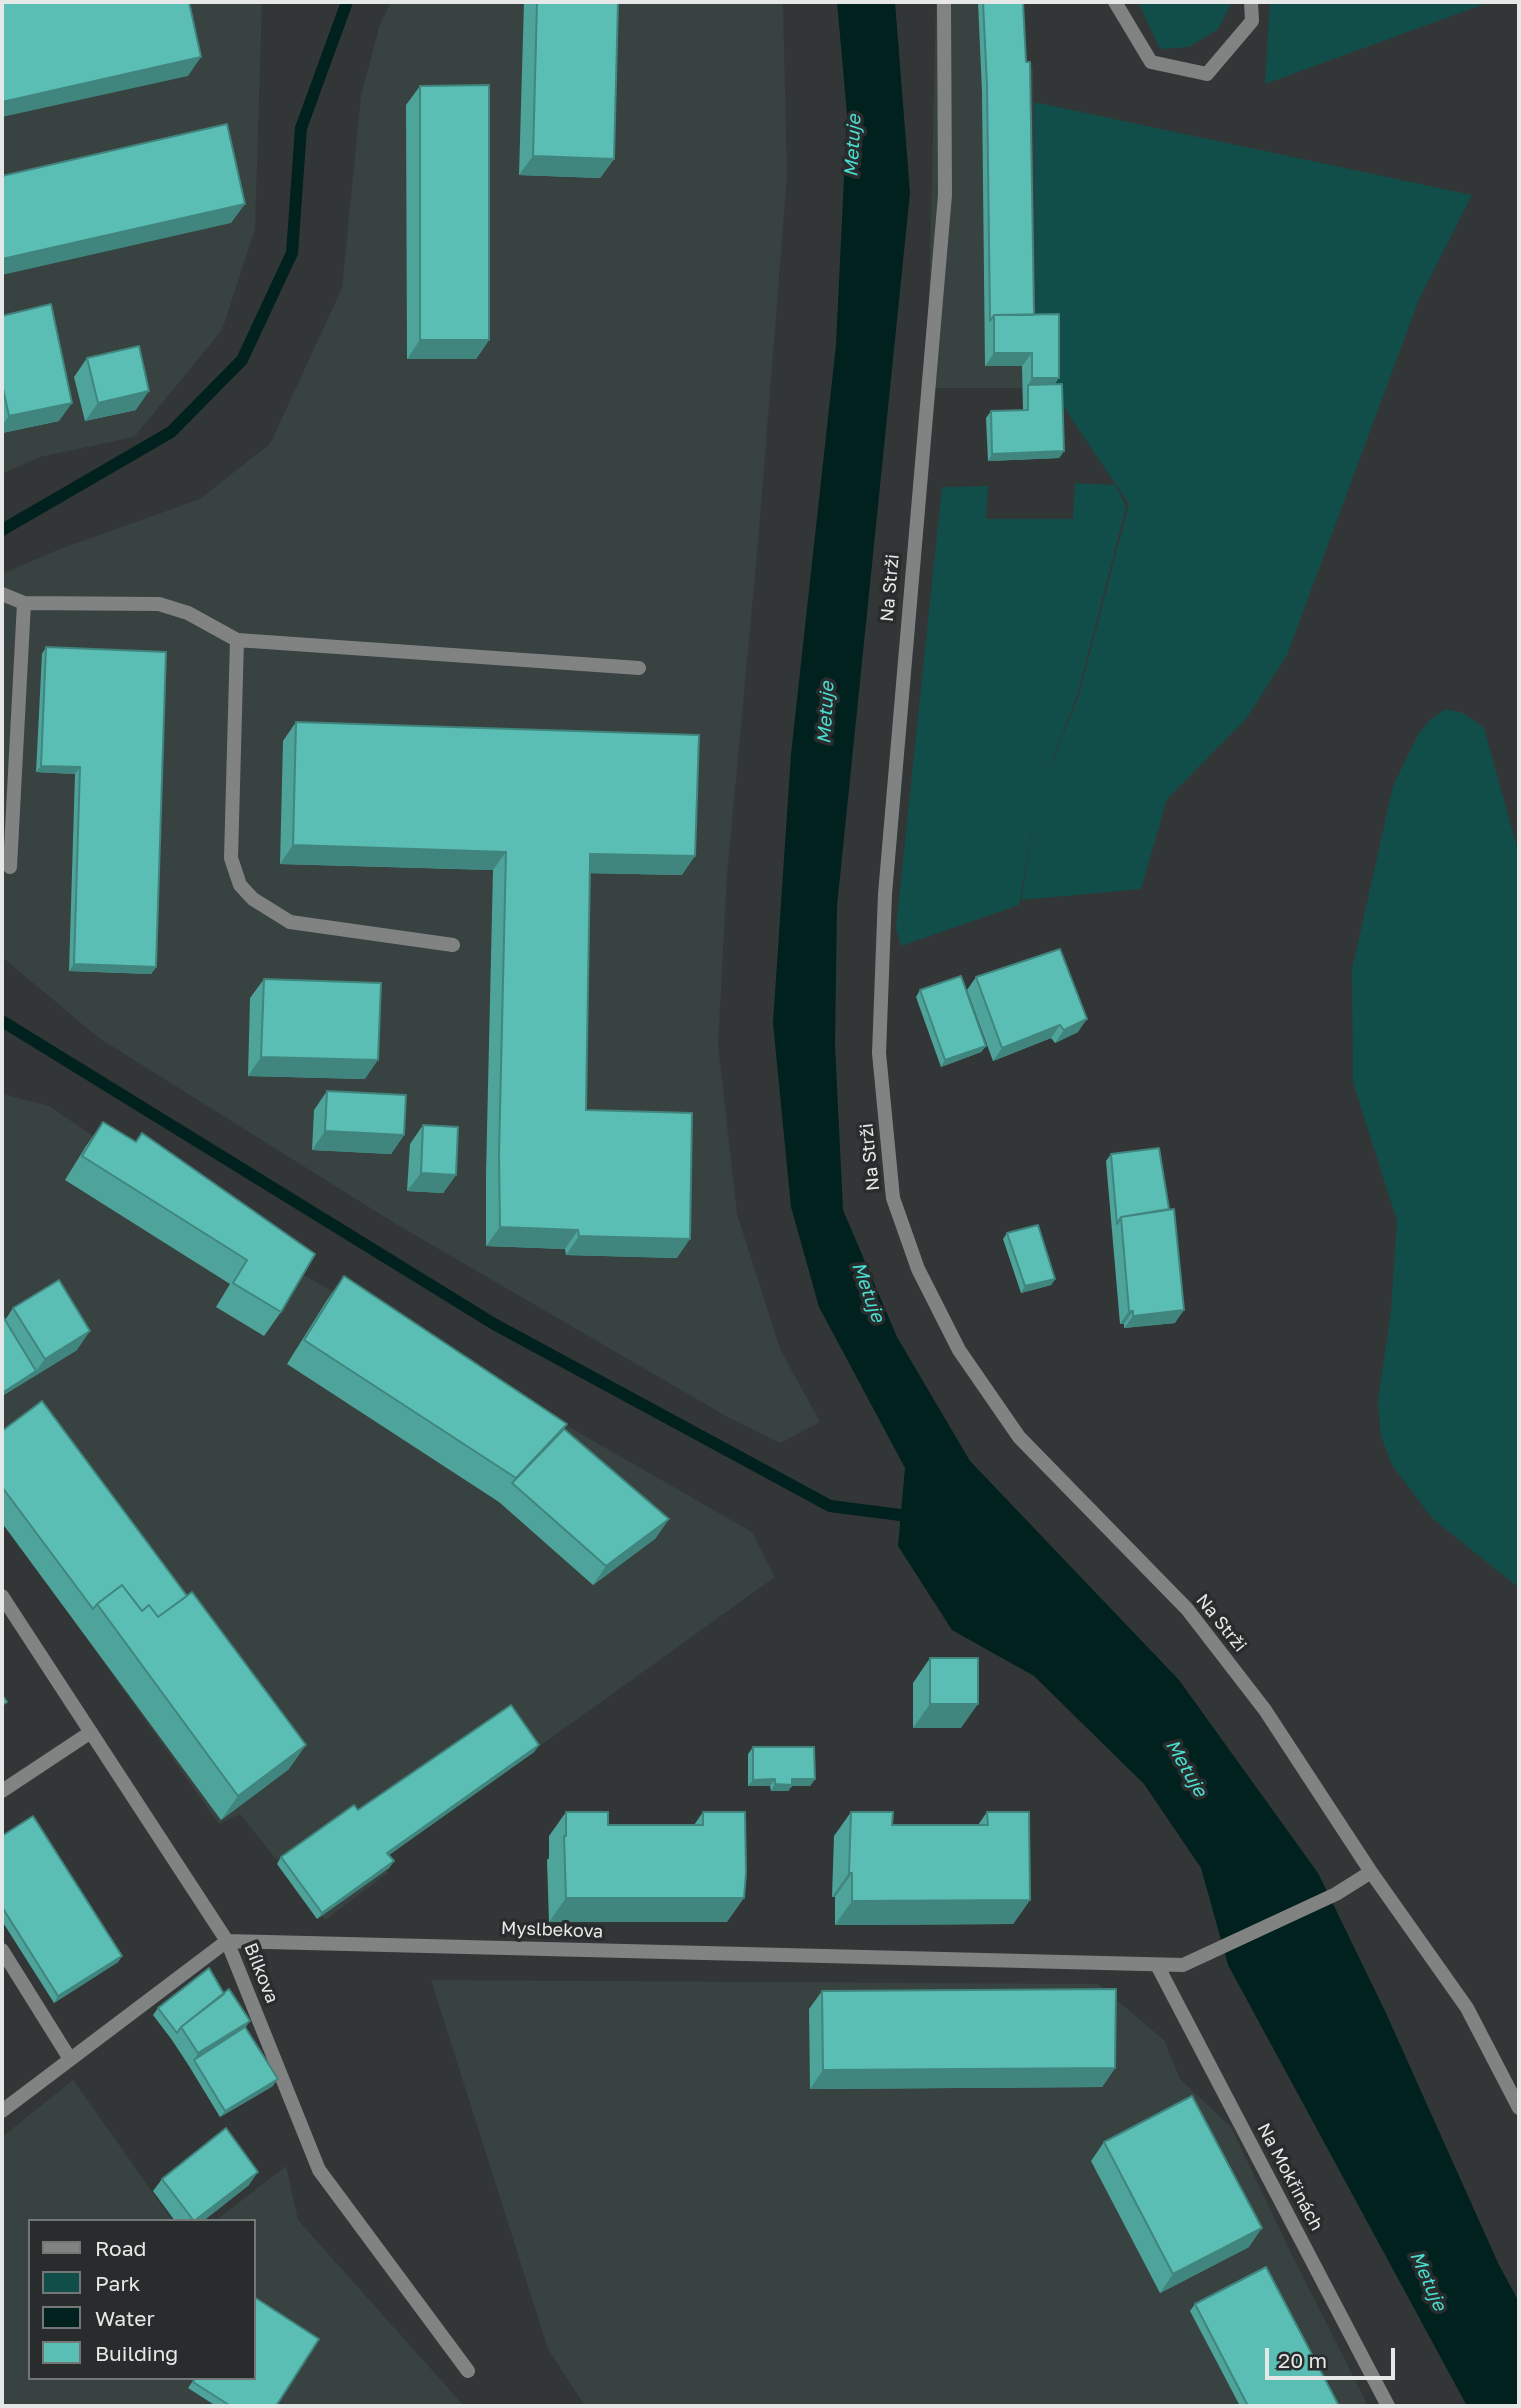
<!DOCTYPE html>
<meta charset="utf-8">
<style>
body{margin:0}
#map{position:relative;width:1521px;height:2408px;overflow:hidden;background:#333636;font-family:"Golos Text",sans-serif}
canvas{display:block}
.frame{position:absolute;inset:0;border:4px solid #e6e8e7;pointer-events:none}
.legend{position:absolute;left:28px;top:2219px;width:228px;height:161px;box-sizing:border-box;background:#292c2c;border:2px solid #757777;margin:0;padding:9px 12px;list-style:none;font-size:21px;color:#e6e8e7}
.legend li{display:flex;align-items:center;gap:14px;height:35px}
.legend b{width:35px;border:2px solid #757777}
.scale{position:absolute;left:1265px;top:2348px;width:130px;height:32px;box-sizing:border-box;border:4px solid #e6e8e7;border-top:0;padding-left:9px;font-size:21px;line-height:24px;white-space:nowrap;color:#e6e8e7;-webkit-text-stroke:5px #292c2c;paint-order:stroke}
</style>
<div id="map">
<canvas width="1521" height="2408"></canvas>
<div class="frame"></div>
<ul class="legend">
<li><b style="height:9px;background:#818383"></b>Road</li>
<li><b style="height:19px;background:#124e49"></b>Park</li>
<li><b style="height:19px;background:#01211e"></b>Water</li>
<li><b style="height:19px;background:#5bbeb4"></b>Building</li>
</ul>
<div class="scale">20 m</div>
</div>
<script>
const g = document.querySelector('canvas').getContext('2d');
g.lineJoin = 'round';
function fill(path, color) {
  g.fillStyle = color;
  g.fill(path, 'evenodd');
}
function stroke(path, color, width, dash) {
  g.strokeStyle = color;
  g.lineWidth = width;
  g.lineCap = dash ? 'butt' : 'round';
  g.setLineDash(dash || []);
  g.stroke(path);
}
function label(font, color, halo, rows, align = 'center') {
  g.font = font + ' "Golos Text",sans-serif';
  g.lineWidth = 7;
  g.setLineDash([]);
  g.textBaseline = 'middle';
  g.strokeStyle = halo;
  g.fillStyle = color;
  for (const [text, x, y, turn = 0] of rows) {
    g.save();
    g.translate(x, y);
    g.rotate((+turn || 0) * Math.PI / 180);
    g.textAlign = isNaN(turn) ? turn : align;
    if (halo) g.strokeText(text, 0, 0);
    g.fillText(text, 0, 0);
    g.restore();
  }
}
fill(new Path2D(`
 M 2,2 L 262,2 L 255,229 L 222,330 L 134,437 L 40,457 L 2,474 Z
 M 391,2 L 783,2 L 787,177 L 758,543 L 727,875 L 718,1045 L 737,1214 L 780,1349 L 820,1422 L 780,1443 L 731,1419 L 396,1224 L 99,1038 L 2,957 L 2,574 L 55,551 L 200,499 L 270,444 L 342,288 L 361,96 L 380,24 Z
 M 936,2 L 1017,2 L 1019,64 L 1033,66 L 1036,325 L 1051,388 L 927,388 Z
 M 2,1094 L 49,1106 L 257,1248 L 752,1532 L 775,1577 L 381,1860 L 388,1873 L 325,1920 L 240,1814 L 219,1824 L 2,1520 Z
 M 431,1980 L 1098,1984 L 1164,2040 L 1180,2079 L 1231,2127 L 1289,2249 L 1368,2406 L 585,2406 L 548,2349 Z
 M 73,2080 L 173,2221 L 30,2221 L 30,2378 L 254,2378 L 254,2221 L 215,2221 L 286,2166 L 298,2220 L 464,2406 L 2,2406 L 2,2137 Z`), '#384240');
fill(new Path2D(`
 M 1138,2 L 1232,2 L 1218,29 L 1189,47 L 1160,49 Z
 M 1270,2 L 1490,2 L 1265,84 Z
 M 1034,102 L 1472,195 L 1419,299 L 1287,655 L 1246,719 L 1167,799 L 1141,889 L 1021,900 L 1037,800 L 1019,905 L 901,946 L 896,928 L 942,487 L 988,486 L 986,519 L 1073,519 L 1075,483 L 1115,485 L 1126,507 L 1078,693 L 1043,786 L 1079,695 L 1129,504 L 1051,388 L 1036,325 Z
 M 1446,709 L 1463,713 L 1484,728 L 1519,855 L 1519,1588 L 1432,1518 L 1392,1465 L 1381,1436 L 1378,1401 L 1391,1311 L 1397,1221 L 1353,1082 L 1352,970 L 1393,786 L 1418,735 L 1429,721 Z`), '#124e49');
fill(new Path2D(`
 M 837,2 L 895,2 L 910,193 L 837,906 L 835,1045 L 843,1210 L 897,1337 L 970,1461 L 1179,1680 L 1318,1873 L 1385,2011 L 1499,2265 L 1519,2302 L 1519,2406 L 1467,2406 L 1228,1965 L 1201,1868 L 1144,1784 L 1034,1676 L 952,1630 L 898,1546 L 905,1468 L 819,1307 L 791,1207 L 773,1023 L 791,754 L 836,345 L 847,114 Z`), '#01211e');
stroke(new Path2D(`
 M 2,530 L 171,432 L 242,360 L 292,253 L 301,128 L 347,2
 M 2,1021 L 494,1324 L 830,1506 L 916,1517`), '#01211e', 12);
stroke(new Path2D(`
 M 1115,2 L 1151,62 L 1207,74 L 1252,21 L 1251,2
 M 2,594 L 24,603 L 159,604 L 188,613 L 237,640 L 639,668
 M 237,640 L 231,858 L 240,885 L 253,899 L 290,922 L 453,945
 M 10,867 L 24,603`), '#818383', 14);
stroke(new Path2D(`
 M 944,2 L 945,195 L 885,894 L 879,1053 L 893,1198 L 918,1269 L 959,1350 L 1019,1437 L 1187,1609 L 1265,1710 L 1371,1872 L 1467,2008 L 1519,2108
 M 2,1596 L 227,1941 L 319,2170 L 468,2371
 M 2,1791 L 91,1732
 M 2,1950 L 70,2059
 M 1157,1965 L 1388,2406
 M 2,2111 L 227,1941 L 1183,1965 L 1336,1894 L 1371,1872`), '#818383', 14);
fill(new Path2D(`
 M 524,2 L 618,2 L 614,159 L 600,178 L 519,175 Z
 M 978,2 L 1023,2 L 1034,315 L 1055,384 L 1064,451 L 1059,458 L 988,461 L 986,418 L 991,411 L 1023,410 L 1022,366 L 985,366 L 982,92 Z
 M 420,86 L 489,340 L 476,359 L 407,359 L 406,105 Z
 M 2,316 L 59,421 L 2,433 Z
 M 87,358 L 136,410 L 85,421 L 74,377 Z
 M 46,647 L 156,967 L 151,974 L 69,971 L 75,774 L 36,772 L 42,654 Z
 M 296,722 L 682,875 L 590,873 L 586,1110 L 677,1258 L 566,1255 L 565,1249 L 486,1246 L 486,1173 L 493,870 L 280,864 L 283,741 Z
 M 976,977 L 1078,1032 L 1055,1043 L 1051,1038 L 993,1061 L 967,990 Z
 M 264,979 L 365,1079 L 248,1076 L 250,998 Z
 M 920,990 L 986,1046 L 981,1052 L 941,1067 L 916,997 Z
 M 327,1091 L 404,1135 L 391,1154 L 312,1150 L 314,1110 Z
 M 103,1122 L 136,1142 L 142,1133 L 315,1254 L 281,1312 L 264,1336 L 216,1307 L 230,1284 L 65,1180 L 86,1146 Z
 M 423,1125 L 456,1175 L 443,1193 L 407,1191 L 410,1144 Z
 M 1111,1154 L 1175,1323 L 1124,1328 L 1124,1324 L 1120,1324 L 1106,1161 Z
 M 1007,1233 L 1055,1279 L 1051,1285 L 1021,1293 L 1003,1239 Z
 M 344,1276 L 564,1429 L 656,1538 L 593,1585 L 499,1502 L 287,1364 L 327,1300 Z
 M 13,1308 L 77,1350 L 2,1396 L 2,1315 L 5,1320 Z
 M 2,1431 L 187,1596 L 289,1769 L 221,1820 L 2,1523 Z
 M 930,1658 L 961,1728 L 913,1728 L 913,1683 Z
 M 539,1745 L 534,1752 L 389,1855 L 394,1861 L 389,1868 L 317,1919 L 277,1864 L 281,1857 L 358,1810 Z
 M 753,1747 L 815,1779 L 810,1786 L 792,1786 L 788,1791 L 771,1791 L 770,1786 L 748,1786 L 748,1754 Z
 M 566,1812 L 608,1825 L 694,1825 L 703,1812 L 727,1922 L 549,1922 L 547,1860 L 549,1858 L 549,1836 Z
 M 851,1812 L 892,1825 L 978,1825 L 987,1812 L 1030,1900 L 1013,1924 L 835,1925 L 835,1897 L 832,1897 L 834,1836 Z
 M 2,1836 L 122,1956 L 118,1962 L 54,2003 L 2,1921 Z
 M 822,1991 L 1115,2068 L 1102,2087 L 810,2089 L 809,2009 Z
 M 224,1994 L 250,2021 L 245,2027 L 273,2086 L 220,2117 L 189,2066 L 172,2040 L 153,2015 L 158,2008 Z
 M 1104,2142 L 1249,2247 L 1160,2293 L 1091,2161 Z
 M 162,2179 L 249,2185 L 203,2221 L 175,2221 L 153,2191 Z
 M 1195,2304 L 1339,2406 L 1240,2406 L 1190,2311 Z
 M 195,2378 L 276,2406 L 216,2406 L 188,2388 Z`), '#4ea39b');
fill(new Path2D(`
 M 201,57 L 188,76 L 2,117 L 2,102 Z
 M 533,156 L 614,159 L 600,178 L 519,175 Z
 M 245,204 L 231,223 L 2,275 L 2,259 Z
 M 420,340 L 489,340 L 476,359 L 407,359 Z
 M 994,353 L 1032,353 L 1022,366 L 985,366 Z
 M 1032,378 L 1059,378 L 1050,391 L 1028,385 Z
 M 149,391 L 136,410 L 85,421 L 98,403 Z
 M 72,403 L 59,421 L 2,433 L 2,426 L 9,416 Z
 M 1064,451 L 1059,458 L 988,461 L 992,454 Z
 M 41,766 L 80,767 L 75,774 L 36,772 Z
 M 293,845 L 506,852 L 493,870 L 280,864 Z
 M 590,854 L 695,856 L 682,875 L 577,873 Z
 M 74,964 L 156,967 L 151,974 L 69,971 Z
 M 1087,1019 L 1078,1032 L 1055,1043 L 1064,1030 Z
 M 1060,1025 L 1051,1038 L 993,1061 L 1002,1048 Z
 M 986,1046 L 981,1052 L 941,1067 L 945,1060 Z
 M 261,1057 L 378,1060 L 365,1079 L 248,1076 Z
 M 325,1131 L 404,1135 L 391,1154 L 312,1150 Z
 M 421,1173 L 456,1175 L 443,1193 L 407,1191 Z
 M 500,1227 L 578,1230 L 565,1249 L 486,1246 Z
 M 579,1236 L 690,1239 L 677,1258 L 566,1255 Z
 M 1055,1279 L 1051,1285 L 1021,1293 L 1025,1286 Z
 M 1184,1310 L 1175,1323 L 1124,1328 L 1133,1316 Z
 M 1129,1311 L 1133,1311 L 1124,1324 L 1120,1324 Z
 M 90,1331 L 77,1350 L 2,1396 L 2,1393 L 36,1371 L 45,1359 Z
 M 669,1519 L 656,1538 L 593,1585 L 606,1566 Z
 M 930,1704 L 978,1704 L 961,1728 L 913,1728 Z
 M 306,1745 L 289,1769 L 221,1820 L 238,1796 Z
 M 539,1745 L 534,1752 L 383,1859 L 387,1853 Z
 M 775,1779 L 770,1786 L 748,1786 L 753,1780 Z
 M 792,1779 L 815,1779 L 810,1786 L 792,1786 L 788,1791 L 771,1791 L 775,1784 Z
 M 394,1861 L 389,1868 L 317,1919 L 322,1913 Z
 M 849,1873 L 852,1873 L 835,1897 L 832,1897 Z
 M 566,1898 L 744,1898 L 727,1922 L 549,1922 Z
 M 1030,1900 L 1013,1924 L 835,1925 L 852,1901 Z
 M 122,1956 L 118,1962 L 54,2003 L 58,1996 Z
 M 250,2021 L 241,2034 L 194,2060 L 198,2053 Z
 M 1115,2068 L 1102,2087 L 810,2089 L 823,2070 Z
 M 278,2079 L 273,2086 L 220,2117 L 225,2111 Z
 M 258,2172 L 249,2185 L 203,2221 L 195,2221 Z
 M 1262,2228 L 1249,2247 L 1160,2293 L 1173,2274 Z`), '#40857e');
const building = new Path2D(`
 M 2,2 L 189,2 L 201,57 L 2,102 Z
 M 537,2 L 618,2 L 614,159 L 533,156 Z
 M 983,2 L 1023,2 L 1026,62 L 1030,62 L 1034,315 L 994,315 L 990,321 L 987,85 Z
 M 489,85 L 489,340 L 420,340 L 420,86 Z
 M 227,124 L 245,204 L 2,259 L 2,176 Z
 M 51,304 L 72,403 L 9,416 L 2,384 L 2,316 Z
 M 1059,314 L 1059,378 L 1032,378 L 1032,353 L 994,353 L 994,315 Z
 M 139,346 L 149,391 L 98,403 L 87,358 Z
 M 1062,384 L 1064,451 L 992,454 L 991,411 L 1028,410 L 1028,385 Z
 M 46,647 L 166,652 L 156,967 L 74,964 L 80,767 L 41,766 Z
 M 296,722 L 699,735 L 695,856 L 590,854 L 590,862 L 586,1110 L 692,1113 L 690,1239 L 579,1236 L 578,1230 L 500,1227 L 499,1154 L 506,852 L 293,845 Z
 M 1060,949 L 1087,1019 L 1064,1030 L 1060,1025 L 1002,1048 L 976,977 Z
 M 961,976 L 986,1046 L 945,1060 L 920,990 Z
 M 264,979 L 381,983 L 378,1060 L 261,1057 Z
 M 327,1091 L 406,1095 L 404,1135 L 325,1131 Z
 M 103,1122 L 136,1142 L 142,1133 L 315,1254 L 281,1312 L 233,1283 L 247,1260 L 82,1156 Z
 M 423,1125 L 458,1127 L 456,1175 L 421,1173 Z
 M 1159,1148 L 1169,1209 L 1121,1217 L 1117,1224 L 1111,1154 Z
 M 1174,1209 L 1184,1310 L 1133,1316 L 1133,1311 L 1129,1311 L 1121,1217 Z
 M 1038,1225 L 1055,1279 L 1025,1286 L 1007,1233 Z
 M 344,1276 L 567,1424 L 516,1478 L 304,1340 Z
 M 59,1280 L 90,1331 L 45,1359 L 13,1308 Z
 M 2,1315 L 36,1371 L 2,1393 Z
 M 42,1401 L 187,1596 L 158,1617 L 149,1605 L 142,1611 L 122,1585 L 97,1604 L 93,1609 L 2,1487 L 2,1431 Z
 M 564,1429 L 669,1519 L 606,1566 L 512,1483 Z
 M 122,1585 L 142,1611 L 149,1605 L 158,1617 L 192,1592 L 306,1745 L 238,1796 L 97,1604 Z
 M 930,1658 L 978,1658 L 978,1704 L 930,1704 Z
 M 2,1695 L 7,1702 L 2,1705 Z
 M 511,1705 L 539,1745 L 387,1853 L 394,1861 L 322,1913 L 281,1857 L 354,1805 L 358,1810 Z
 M 753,1747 L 814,1747 L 815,1779 L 792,1779 L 792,1785 L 775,1784 L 775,1779 L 753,1780 Z
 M 566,1812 L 608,1812 L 608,1825 L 703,1825 L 703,1812 L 745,1812 L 746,1873 L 744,1898 L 566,1898 L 564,1836 L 566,1836 Z
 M 851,1812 L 893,1812 L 892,1825 L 988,1825 L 987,1812 L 1029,1812 L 1030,1900 L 852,1901 L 852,1873 L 849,1873 Z
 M 33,1816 L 122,1956 L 58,1996 L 2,1907 L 2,1836 Z
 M 209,1968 L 224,1994 L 181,2027 L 177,2033 L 158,2008 Z
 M 229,1989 L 250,2021 L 198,2053 L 181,2027 Z
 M 1116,1989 L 1115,2068 L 823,2070 L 822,1991 Z
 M 245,2027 L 278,2079 L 225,2111 L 194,2060 Z
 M 1192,2096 L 1262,2228 L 1173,2274 L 1104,2142 Z
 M 226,2128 L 258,2172 L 194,2221 L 162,2179 Z
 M 1266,2267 L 1339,2406 L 1248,2406 L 1195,2304 Z
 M 254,2297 L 319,2339 L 276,2406 L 229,2406 L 229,2405 L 193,2382 L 195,2378 L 254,2378 Z`);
fill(building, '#5bbeb4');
stroke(building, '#40857e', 2);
label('18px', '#e6e8e7', '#292c2c', [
 ["Na Strži",890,588,-85],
 ["Na Strži",870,1157,-96],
 ["Na Strži",1221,1623,51],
 ["Myslbekova",552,1930,2],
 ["Bílkova",261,1973,68],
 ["Na Mokřinách",1290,2177,62]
]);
label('italic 19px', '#4aded0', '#292c2c', [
 ["Metuje",853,146,-87],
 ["Metuje",826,713,-87],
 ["Metuje",868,1292,70],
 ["Metuje",1186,1768,60],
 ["Metuje",1428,2281,66]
]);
</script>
